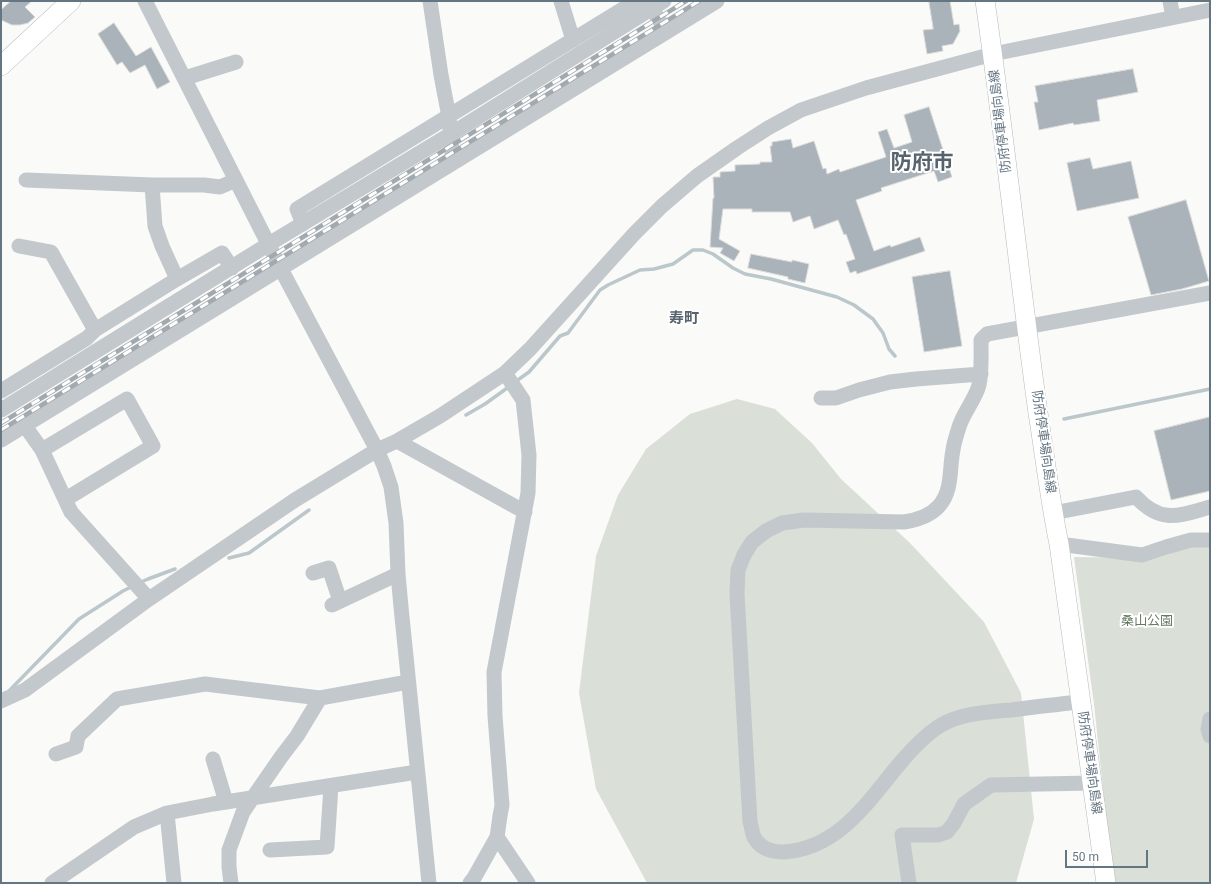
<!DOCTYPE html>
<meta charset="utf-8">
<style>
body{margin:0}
#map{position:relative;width:1211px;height:884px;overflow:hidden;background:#fafaf8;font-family:Roboto,sans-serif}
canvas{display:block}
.frame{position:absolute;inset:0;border:2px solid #657683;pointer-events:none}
.scale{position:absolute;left:1065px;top:850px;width:83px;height:18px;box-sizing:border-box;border:2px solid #657683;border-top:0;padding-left:5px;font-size:12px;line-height:14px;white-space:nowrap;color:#657683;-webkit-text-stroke:3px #fff;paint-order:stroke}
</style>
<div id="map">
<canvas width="1211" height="884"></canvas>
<div class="frame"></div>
<div class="scale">50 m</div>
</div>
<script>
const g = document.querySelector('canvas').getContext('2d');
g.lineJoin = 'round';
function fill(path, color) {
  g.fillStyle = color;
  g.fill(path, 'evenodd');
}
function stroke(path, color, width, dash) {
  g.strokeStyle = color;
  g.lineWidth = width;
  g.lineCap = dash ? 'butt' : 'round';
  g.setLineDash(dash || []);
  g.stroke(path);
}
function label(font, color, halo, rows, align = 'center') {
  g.font = font + ' Roboto,"Noto Sans JP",sans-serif';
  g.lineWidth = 4;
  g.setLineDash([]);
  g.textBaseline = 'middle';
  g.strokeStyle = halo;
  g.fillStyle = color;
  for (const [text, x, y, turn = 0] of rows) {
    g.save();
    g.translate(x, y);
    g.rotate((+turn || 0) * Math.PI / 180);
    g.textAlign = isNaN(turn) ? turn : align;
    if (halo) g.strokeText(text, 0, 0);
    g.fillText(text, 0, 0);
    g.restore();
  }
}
fill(new Path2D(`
 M 737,399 L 775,409 L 812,443 L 841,479 L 910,543 L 984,622 L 1021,693 L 1034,819 L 1016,883 L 647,883 L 596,789 L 579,693 L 596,556 L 618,495 L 646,449 L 690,414 Z
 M 1210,544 L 1210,883 L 1113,883 L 1094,704 L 1074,557 L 1150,558 L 1174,550 Z`), '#dadfd7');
stroke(new Path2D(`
 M 515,382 L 529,372 L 560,336 L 568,333 L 600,290 L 608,285 L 640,270 L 654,269 L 673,264 L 693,250 L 703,250 L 713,254 L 733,268 L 745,274 L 771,279 L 837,297 L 854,305 L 873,319 L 883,333 L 889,349 L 895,356
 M 466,415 L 485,404 L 510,386
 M 1064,419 L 1210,389
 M 229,558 L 249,553 L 309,510
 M 139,583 L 148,579 L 175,569
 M 9,691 L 79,619 L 123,591 L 133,586`), '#bbc7cb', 3.5);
const building = new Path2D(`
 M 11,1 L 32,1 L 25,7 L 35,17 L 28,23 L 20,25 L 12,25 L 1,20 L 1,10 Z
 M 929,1 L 950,1 L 954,25 L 959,24 L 960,31 L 953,44 L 942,46 L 943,51 L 927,54 L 923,30 L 933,29 Z
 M 114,23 L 136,56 L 151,47 L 170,82 L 157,89 L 145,65 L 130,73 L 122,62 L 117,65 L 98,34 Z
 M 1133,69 L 1138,92 L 1097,100 L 1100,121 L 1074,125 L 1073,123 L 1039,130 L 1034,102 L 1038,102 L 1035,86 Z
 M 929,107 L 952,177 L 938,182 L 934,171 L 881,188 L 882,191 L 856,200 L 874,251 L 890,245 L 891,247 L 920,237 L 925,251 L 857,274 L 856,271 L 850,273 L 846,262 L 855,259 L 846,234 L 844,235 L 838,220 L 814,229 L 810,216 L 793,222 L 790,212 L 752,212 L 752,209 L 723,209 L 719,239 L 740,251 L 734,261 L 720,253 L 723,248 L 710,247 L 713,198 L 714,198 L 713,177 L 720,177 L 720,172 L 735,171 L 735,165 L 760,164 L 760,162 L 772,162 L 770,146 L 772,146 L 772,142 L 791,139 L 793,148 L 814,141 L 823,169 L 826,168 L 827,174 L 839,169 L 840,172 L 886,157 L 878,132 L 887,129 L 894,148 L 912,142 L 904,115 Z
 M 1090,158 L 1093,169 L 1131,161 L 1139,198 L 1077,211 L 1067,163 Z
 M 1186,200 L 1209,281 L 1182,289 L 1151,295 L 1128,217 Z
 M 751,254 L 792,262 L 792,260 L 809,264 L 805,283 L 788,279 L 788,277 L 748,268 Z
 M 950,271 L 962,346 L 924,352 L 912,277 Z
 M 1210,417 L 1210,491 L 1171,500 L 1154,431 Z`);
fill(building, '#aab3b9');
stroke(building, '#dcdcda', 1);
const major = new Path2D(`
 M 985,1 C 1005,138 1019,276 1038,413 C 1045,457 1050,501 1059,544 L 1106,883
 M 1,66 L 71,1`);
stroke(major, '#b5babe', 20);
stroke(new Path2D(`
 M 145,1 L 281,269 L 377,450 L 384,466 L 391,487 L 396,523 L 398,574 L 401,607 L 429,883
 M 430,1 L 441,75 L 449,117 L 453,163
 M 561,1 L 573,40
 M 647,1 L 667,32
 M 1170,1 L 1173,17
 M 185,78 L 236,62
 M 26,180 L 152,185 L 204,185 L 220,187 L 236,180
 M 152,185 L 155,226 L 162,246 L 177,279
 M 303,224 L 297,209 L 636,1
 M 19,246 L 51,252 L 95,330
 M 1,391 L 87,338 L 95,330 L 177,279 L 222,253 L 232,268
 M 821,398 L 836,398 L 859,390 L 890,382 L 916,379 L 981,374
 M 1,410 L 269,244 L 451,134 L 664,1
 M 25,426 L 42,450 L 71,512 L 149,599
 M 1,440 L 717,1
 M 397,441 L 525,512
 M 42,450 L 127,399 L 153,446 L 66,499
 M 1053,513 L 1136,497 C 1161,524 1178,516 1210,507
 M 1059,544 L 1142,555 L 1166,547 L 1191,540 L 1210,540
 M 313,573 L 329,568 L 340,601
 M 332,605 L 398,574
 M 1,701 L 25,690 L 149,599 L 295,500 L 377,450 L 397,441 L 440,416 L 505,373 L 530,349 L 634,234 L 662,206 L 697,176 L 737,148 L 768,128 L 801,110 L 866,88 L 993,54 L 1210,10
 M 1081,702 C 1058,704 1035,707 1011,710 C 988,712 962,713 941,725 C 925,735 913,748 901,762 C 868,801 840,848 784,852 C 772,852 760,849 754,837 C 752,833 752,827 750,822 L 737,594 L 738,570 L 744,555 L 752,542 L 766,531 L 782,523 L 804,520 L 904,522 C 917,520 930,516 939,506 C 953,490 949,469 953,450 C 954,442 957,434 959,427 C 963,413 976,398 979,385 C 982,371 981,354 981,340 L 987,334 L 1210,293
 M 1210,719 L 1208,729 L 1210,736
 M 56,754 L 76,747 L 78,736 L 117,699 L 205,684 L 320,698 L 408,682
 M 213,759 L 226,802
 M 167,813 L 174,883
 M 497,837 L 528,883
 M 270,850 L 327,847 L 331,786
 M 52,883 L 134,827 L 167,813 L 213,804 L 417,772
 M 231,883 L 229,867 L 229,850 L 243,812 L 281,757 L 297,736 L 320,698
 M 470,883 L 474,878 L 497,837 L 500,816 L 502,805 L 495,716 L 494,672 L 528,493 L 529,455 L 523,400 L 505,373
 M 909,883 L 902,835 L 938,835 L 947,832 L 954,823 L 964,804 L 991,785 L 1092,783`), '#c3c8cc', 15);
stroke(major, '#fff', 19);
const rail = new Path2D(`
 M 1,423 L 686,1
 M 1,430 L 699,1`);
stroke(rail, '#a2aab0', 4.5);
stroke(rail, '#fff', 3, [9]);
label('13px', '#657683', '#fff', [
 ["防府停車場向島線",1001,121,-97],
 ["防府停車場向島線",1043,442,82],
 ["防府停車場向島線",1089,763,82]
]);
label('13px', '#687a64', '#fff', [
 ["桑山公園",1147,622]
]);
label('bold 15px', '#57646e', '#fff', [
 ["寿町",684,319]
]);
label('bold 21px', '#57646e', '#fff', [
 ["防府市",922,164]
]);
</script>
